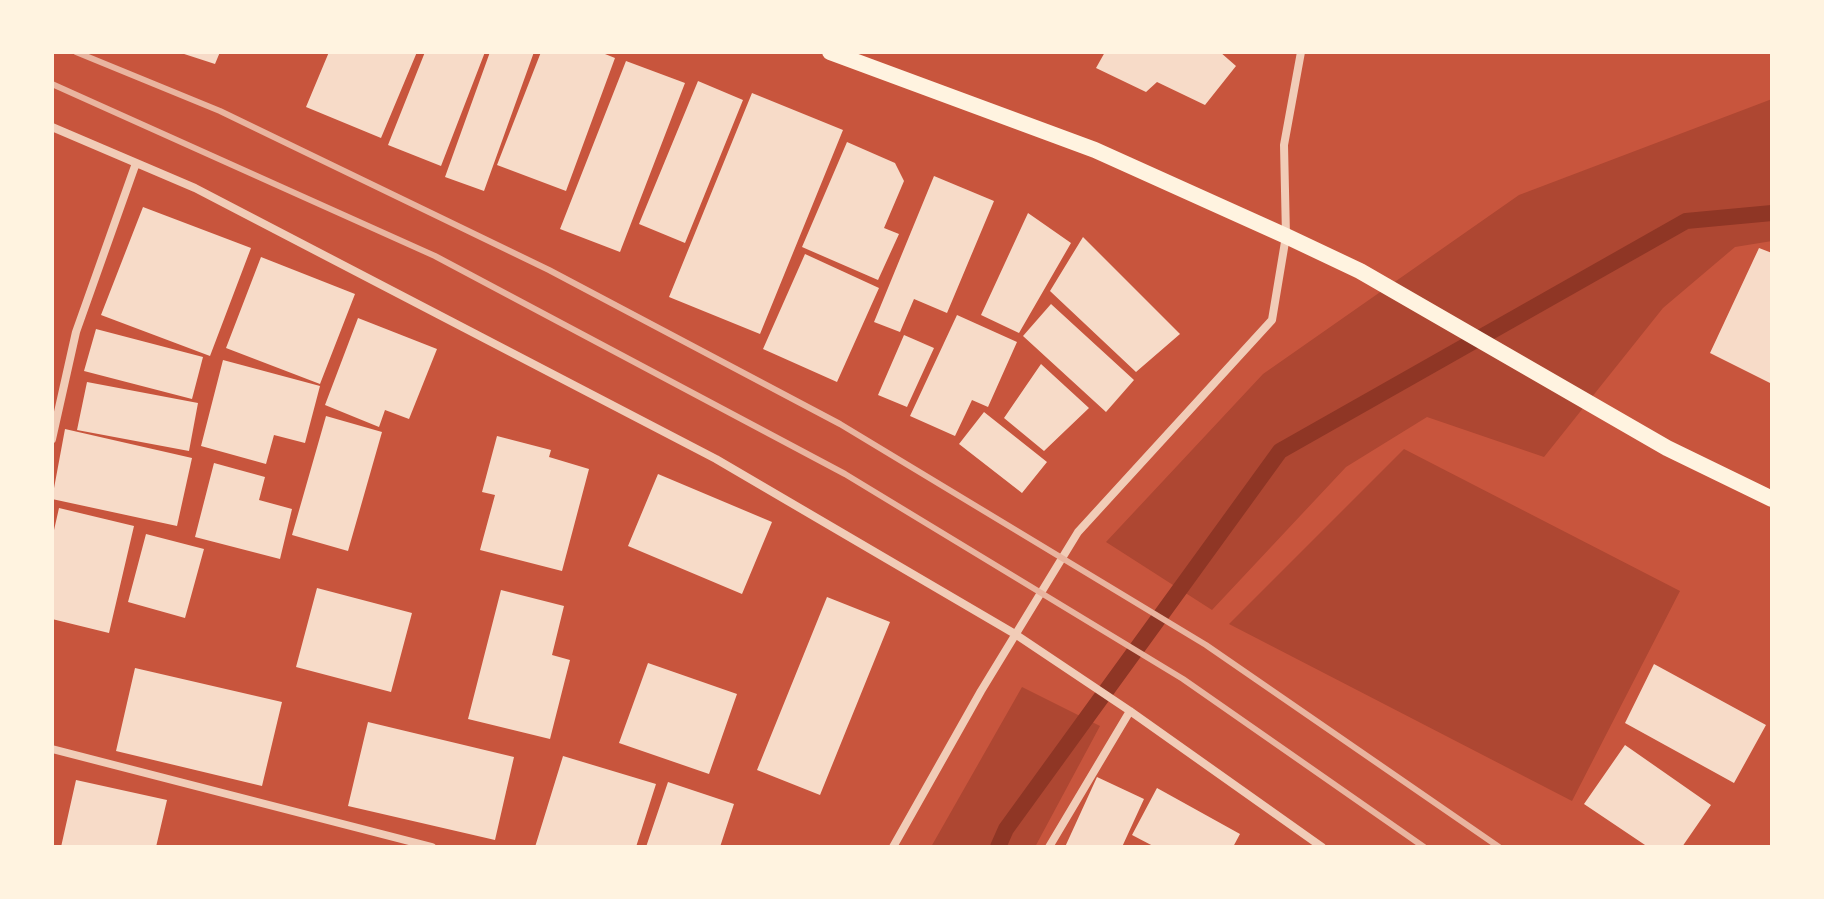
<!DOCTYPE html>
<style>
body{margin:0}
#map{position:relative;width:1824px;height:899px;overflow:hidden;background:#c8553d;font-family:"Work Sans",sans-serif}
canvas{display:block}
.frame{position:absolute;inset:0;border:54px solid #fff3e0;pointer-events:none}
</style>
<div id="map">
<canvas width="1824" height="899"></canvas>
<div class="frame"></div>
</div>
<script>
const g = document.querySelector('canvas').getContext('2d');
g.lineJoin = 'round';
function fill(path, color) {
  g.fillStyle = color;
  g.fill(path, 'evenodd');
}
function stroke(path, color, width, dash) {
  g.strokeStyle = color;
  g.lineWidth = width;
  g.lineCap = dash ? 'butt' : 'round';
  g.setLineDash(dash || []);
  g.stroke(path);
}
fill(new Path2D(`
 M 1772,99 L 1772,241 L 1735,247 L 1663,308 L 1544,457 L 1427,417 L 1346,467 L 1212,610 L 1106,542 L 1263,374 L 1519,195 Z
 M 1404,449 L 1680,591 L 1572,801 L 1229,624 Z
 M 1022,687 L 1100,726 L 1035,847 L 931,847 Z`), '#ae4732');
stroke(new Path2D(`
 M 998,847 L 1006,829 L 1280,451 L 1686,221 L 1772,213`), '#8f3625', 16);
fill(new Path2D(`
 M 178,52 L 220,52 L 215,64 Z
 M 329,52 L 417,52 L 381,138 L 306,107 Z
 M 425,52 L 485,52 L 441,166 L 388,145 Z
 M 490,52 L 534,52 L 484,191 L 445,177 Z
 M 541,52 L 600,52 L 615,58 L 566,191 L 497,165 Z
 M 1105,52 L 1220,52 L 1236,66 L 1205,105 L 1157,82 L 1146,92 L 1096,68 Z
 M 626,61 L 685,83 L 620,252 L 560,229 Z
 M 698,81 L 743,100 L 685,243 L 639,224 Z
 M 752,93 L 843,130 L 760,334 L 669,297 Z
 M 847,142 L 895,163 L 904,181 L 884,228 L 899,234 L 878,280 L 802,247 Z
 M 934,176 L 994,201 L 947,313 L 914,299 L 900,332 L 874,322 Z
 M 143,207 L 251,248 L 210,356 L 101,315 Z
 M 1028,213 L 1071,243 L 1019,333 L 981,315 Z
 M 1083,237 L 1180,334 L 1136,372 L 1050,291 Z
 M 1759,248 L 1772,253 L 1772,384 L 1710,353 Z
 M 805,254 L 879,288 L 837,382 L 763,349 Z
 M 261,257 L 355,294 L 320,384 L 226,348 Z
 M 1051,304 L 1134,380 L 1106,412 L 1023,336 Z
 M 957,315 L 1017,342 L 988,407 L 972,400 L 955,436 L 910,416 Z
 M 358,318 L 437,349 L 409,419 L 385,410 L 379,427 L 325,405 Z
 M 96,329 L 203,357 L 192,399 L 84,371 Z
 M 904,335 L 934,348 L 907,407 L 878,395 Z
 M 223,360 L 320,386 L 305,443 L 274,435 L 266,464 L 201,446 Z
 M 1041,364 L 1089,408 L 1044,451 L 1004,418 Z
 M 87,382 L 198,403 L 189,451 L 77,430 Z
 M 984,412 L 1047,462 L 1022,493 L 959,444 Z
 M 326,416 L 382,432 L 348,551 L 292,535 Z
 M 65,429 L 192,458 L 177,526 L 52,499 Z
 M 497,436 L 551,450 L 549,457 L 589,469 L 562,571 L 480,550 L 495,495 L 482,492 Z
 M 214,463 L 265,477 L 259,500 L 292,509 L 280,559 L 195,537 Z
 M 658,474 L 772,522 L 742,594 L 628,546 Z
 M 59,508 L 134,526 L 109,633 L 52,619 L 52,539 Z
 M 146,534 L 204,549 L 185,618 L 128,602 Z
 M 317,588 L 412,613 L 391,692 L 296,667 Z
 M 501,590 L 564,606 L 552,655 L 570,660 L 550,739 L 468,719 Z
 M 827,597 L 890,622 L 820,795 L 757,770 Z
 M 648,663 L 737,694 L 709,774 L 619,743 Z
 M 1654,664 L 1766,725 L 1734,783 L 1625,723 Z
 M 135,668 L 282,702 L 262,786 L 116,751 Z
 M 368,722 L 514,757 L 495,840 L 348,806 Z
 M 1625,745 L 1711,805 L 1682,847 L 1648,847 L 1584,804 Z
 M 563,756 L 656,784 L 636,847 L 535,847 Z
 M 1097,777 L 1144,799 L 1122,847 L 1065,847 Z
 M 76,780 L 167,800 L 156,847 L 61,847 Z
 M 668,782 L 734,804 L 720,847 L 646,847 Z
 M 1157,788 L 1240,834 L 1233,847 L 1155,847 L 1132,835 Z`), '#f7dbc8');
stroke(new Path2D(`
 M 52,127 L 195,188 L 716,459 L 1015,634 L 1130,711 L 1322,847
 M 52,439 L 76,332 L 136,163
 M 52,749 L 432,847
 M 893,847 L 981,691 L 1078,532 L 1272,320 L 1286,236 L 1284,145 L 1301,52
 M 1049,847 L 1130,711`), '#f1ccb7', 8);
stroke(new Path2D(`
 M 830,52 L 1095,150 L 1286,236 L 1360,271 L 1667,448 L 1772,499`), '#fff3e0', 16);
stroke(new Path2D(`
 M 76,52 L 220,111 L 549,270 L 840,424 L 1206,645 L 1499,847
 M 52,84 L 435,256 L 845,474 L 1183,679 L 1424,847`), '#e9b49f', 6);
</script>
